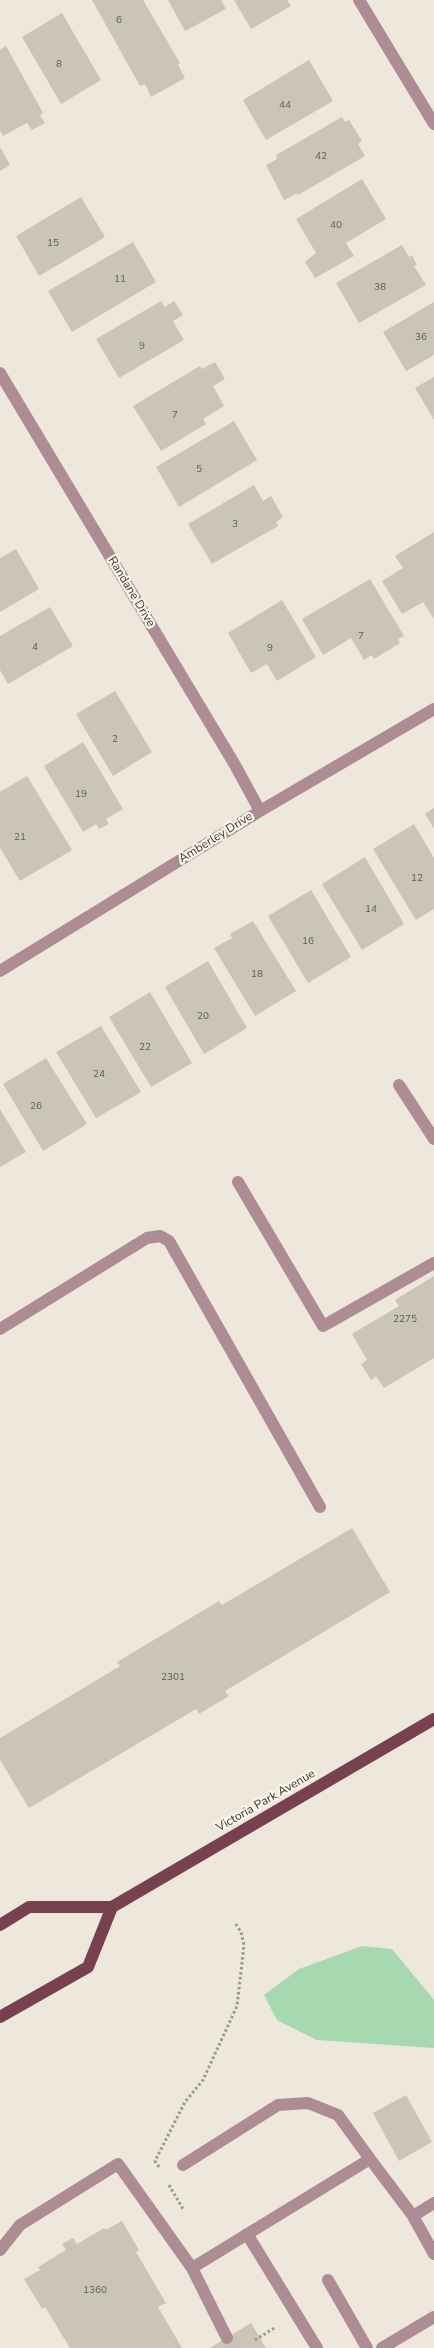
<!DOCTYPE html>
<style>
body{margin:0}
canvas{display:block;background:#ede7dc}
</style>
<canvas width="434" height="2348"></canvas>
<script>
const g = document.querySelector('canvas').getContext('2d');
g.lineJoin = 'round';
function fill(path, color) {
  g.fillStyle = color;
  g.fill(path, 'evenodd');
}
function stroke(path, color, width, dash) {
  g.strokeStyle = color;
  g.lineWidth = width;
  g.lineCap = dash ? 'butt' : 'round';
  g.setLineDash(dash || []);
  g.stroke(path);
}
function label(font, color, halo, rows, align = 'center') {
  g.font = font + ' "Nunito Sans",sans-serif';
  g.lineWidth = 4.5;
  g.setLineDash([]);
  g.textBaseline = 'middle';
  g.strokeStyle = halo;
  g.fillStyle = color;
  for (const [text, x, y, turn = 0] of rows) {
    g.save();
    g.translate(x, y);
    g.rotate((+turn || 0) * Math.PI / 180);
    g.textAlign = isNaN(turn) ? turn : align;
    if (halo) g.strokeText(text, 0, 0);
    g.fillText(text, 0, 0);
    g.restore();
  }
}
fill(new Path2D(`
 M 362,1946 L 392,1949 L 434,2000 L 434,2048 L 317,2040 L 277,2020 L 264,1995 L 299,1969 Z`), '#a6d9af');
fill(new Path2D(`
 M 92,0 L 143,0 L 180,63 L 178,65 L 185,78 L 151,97 L 145,84 L 140,86 Z
 M 168,0 L 221,0 L 226,9 L 185,31 Z
 M 234,0 L 287,0 L 291,6 L 251,29 Z
 M 62,13 L 101,80 L 61,104 L 22,37 Z
 M 6,46 L 43,113 L 40,115 L 45,123 L 32,130 L 27,123 L 3,136 L 0,131 L 0,50 Z
 M 309,60 L 333,101 L 266,140 L 243,100 Z
 M 342,117 L 345,122 L 349,120 L 362,141 L 358,144 L 365,156 L 298,195 L 297,193 L 284,200 L 266,165 L 277,159 L 276,155 Z
 M 0,147 L 10,165 L 0,171 Z
 M 362,179 L 386,219 L 346,243 L 354,256 L 315,278 L 305,262 L 316,253 L 296,219 Z
 M 81,197 L 105,237 L 39,276 L 16,236 Z
 M 133,242 L 156,282 L 72,332 L 48,291 Z
 M 402,245 L 409,257 L 412,255 L 417,265 L 414,266 L 426,285 L 359,323 L 336,283 Z
 M 161,301 L 165,307 L 174,301 L 183,315 L 173,321 L 184,340 L 119,378 L 96,339 Z
 M 434,302 L 434,355 L 406,371 L 383,332 Z
 M 215,362 L 225,379 L 213,386 L 224,406 L 203,419 L 206,424 L 161,451 L 133,406 L 200,366 L 202,369 Z
 M 434,377 L 434,420 L 415,388 Z
 M 234,421 L 257,460 L 179,507 L 156,467 Z
 M 254,485 L 263,501 L 271,496 L 283,517 L 276,522 L 278,526 L 212,564 L 188,524 Z
 M 434,532 L 434,619 L 423,602 L 402,614 L 382,581 L 403,568 L 395,556 Z
 M 16,549 L 39,589 L 0,612 L 0,558 Z
 M 370,579 L 404,636 L 398,639 L 400,643 L 374,659 L 372,655 L 364,660 L 351,638 L 323,655 L 302,619 Z
 M 282,600 L 316,657 L 277,681 L 267,664 L 251,673 L 228,633 Z
 M 50,607 L 73,646 L 8,684 L 0,670 L 0,636 Z
 M 115,691 L 152,752 L 113,776 L 76,714 Z
 M 83,742 L 123,809 L 106,819 L 109,824 L 99,829 L 96,824 L 83,832 L 44,766 Z
 M 27,776 L 72,850 L 20,881 L 0,848 L 0,792 Z
 M 434,808 L 434,829 L 425,814 Z
 M 414,824 L 434,858 L 434,909 L 416,920 L 373,849 Z
 M 365,857 L 404,924 L 362,950 L 322,884 Z
 M 311,890 L 351,957 L 308,983 L 268,916 Z
 M 253,921 L 296,991 L 255,1016 L 214,948 L 232,938 L 230,934 Z
 M 208,961 L 247,1028 L 204,1054 L 165,987 Z
 M 150,992 L 192,1063 L 151,1087 L 109,1017 Z
 M 101,1026 L 141,1092 L 96,1118 L 56,1052 Z
 M 46,1058 L 87,1124 L 43,1151 L 3,1084 Z
 M 0,1109 L 26,1152 L 0,1167 Z
 M 434,1276 L 434,1358 L 384,1388 L 376,1376 L 371,1380 L 361,1364 L 367,1360 L 352,1334 L 399,1306 L 395,1300 Z
 M 352,1528 L 390,1592 L 225,1691 L 229,1696 L 199,1714 L 196,1709 L 29,1808 L 0,1760 L 0,1738 L 120,1666 L 117,1662 L 219,1601 L 222,1605 Z
 M 406,2095 L 432,2142 L 399,2161 L 373,2113 Z
 M 122,2221 L 139,2250 L 136,2252 L 166,2303 L 158,2307 L 182,2348 L 70,2348 L 45,2307 L 42,2309 L 24,2279 L 40,2270 L 38,2267 L 66,2250 L 62,2244 L 73,2238 L 77,2244 L 104,2228 L 106,2230 Z
 M 251,2323 L 266,2348 L 210,2348 Z`), '#cbc5b9');
stroke(new Path2D(`
 M 227,2338 L 233,2348`), '#c9c4ba', 12, [12, 6]);
stroke(new Path2D(`
 M 159,2167 L 155,2161 L 185,2102 L 203,2080 L 237,2006 L 244,1945 L 241,1932 L 235,1923
 M 169,2185 L 183,2209
 M 255,2340 L 276,2327`), '#9b978f', 3, [2.5, 2.5]);
stroke(new Path2D(`
 M 359,0 L 434,124
 M 0,373 L 235,765 L 260,811
 M 0,971 L 260,811 L 434,709
 M 399,1085 L 434,1139
 M 238,1182 L 323,1326 L 434,1263
 M 0,1329 L 147,1238 L 160,1236 L 169,1241 L 320,1507
 M 183,2165 L 278,2105 L 308,2103 L 338,2115 L 370,2159
 M 413,2216 L 434,2254
 M 247,2234 L 317,2348
 M 0,2250 L 20,2225 L 118,2164 L 192,2268 L 370,2159 L 413,2216 L 434,2203
 M 192,2268 L 227,2338
 M 328,2280 L 367,2348
 M 382,2348 L 434,2317`), '#ad8c93', 12);
stroke(new Path2D(`
 M 0,1925 L 29,1907 L 112,1907 L 434,1719
 M 0,2017 L 88,1967 L 112,1907`), '#77414f', 12);
label('10px', '#5e5a54', null, [
 ["6",119,21],
 ["8",59,65],
 ["44",285,106],
 ["42",321,157],
 ["40",336,226],
 ["15",53,244],
 ["11",120,280],
 ["38",380,288],
 ["36",421,338],
 ["9",142,347],
 ["7",175,416],
 ["5",199,470],
 ["3",235,525],
 ["7",361,637],
 ["4",35,648],
 ["9",270,649],
 ["2",115,740],
 ["19",81,795],
 ["21",20,838],
 ["12",417,879],
 ["14",371,910],
 ["16",308,942],
 ["18",257,975],
 ["20",203,1017],
 ["22",145,1048],
 ["24",99,1075],
 ["26",36,1107],
 ["2275",405,1320],
 ["2301",173,1678],
 ["1360",95,2291]
]);
label('12px', '#393632', '#fbf5e9', [
 ["Randane Drive",131,592,59],
 ["Amberley Drive",216,838,-32],
 ["Victoria Park Avenue",266,1801,-30]
]);
</script>
